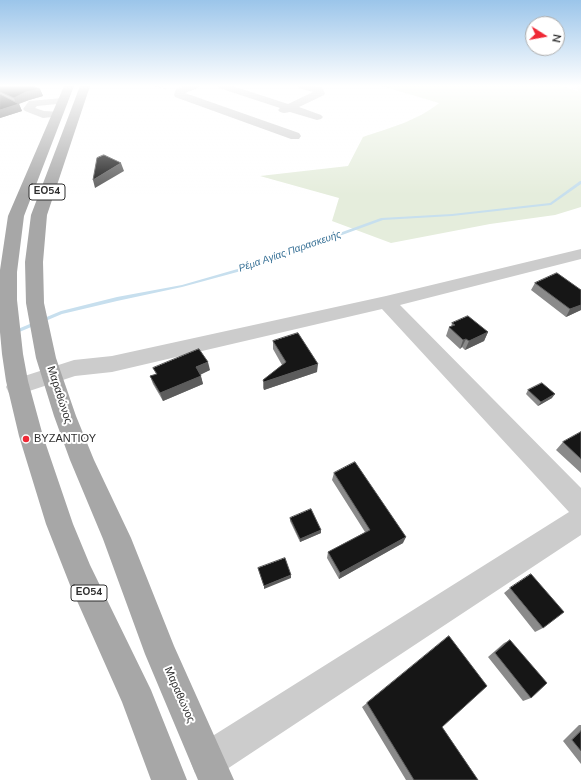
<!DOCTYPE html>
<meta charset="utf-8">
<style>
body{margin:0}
#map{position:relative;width:581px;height:780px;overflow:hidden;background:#fff;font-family:"Nunito Sans",sans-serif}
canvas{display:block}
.north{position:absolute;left:525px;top:16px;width:40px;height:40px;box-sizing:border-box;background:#fff;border:1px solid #acacac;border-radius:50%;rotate:101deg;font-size:11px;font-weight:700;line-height:16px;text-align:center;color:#2f2f2f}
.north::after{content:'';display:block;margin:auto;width:14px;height:18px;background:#ef2835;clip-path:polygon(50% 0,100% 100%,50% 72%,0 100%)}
</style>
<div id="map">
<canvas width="581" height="780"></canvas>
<div class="north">N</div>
</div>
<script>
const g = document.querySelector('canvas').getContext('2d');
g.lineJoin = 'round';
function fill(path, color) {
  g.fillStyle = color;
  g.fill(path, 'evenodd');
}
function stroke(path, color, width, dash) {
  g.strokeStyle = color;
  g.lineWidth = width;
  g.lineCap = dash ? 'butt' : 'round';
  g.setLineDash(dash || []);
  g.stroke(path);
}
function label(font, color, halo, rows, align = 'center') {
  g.font = font + ' "Nunito Sans",sans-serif';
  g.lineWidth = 4;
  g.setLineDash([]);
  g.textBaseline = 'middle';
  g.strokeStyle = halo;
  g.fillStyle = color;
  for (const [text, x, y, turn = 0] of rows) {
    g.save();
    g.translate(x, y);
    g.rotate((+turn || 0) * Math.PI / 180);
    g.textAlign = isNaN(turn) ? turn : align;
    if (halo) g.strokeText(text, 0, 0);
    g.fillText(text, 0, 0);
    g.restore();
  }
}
fill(new Path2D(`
 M 382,86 L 561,86 L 578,91 L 577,86 L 581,86 L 581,207 L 555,215 L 490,224 L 391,243 L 332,221 L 339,198 L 260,176 L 348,166 L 363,137 C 389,128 417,121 439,103 Z`), '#e5eddc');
fill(new Path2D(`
 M 580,181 L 581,181 L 581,184 L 551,205 L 452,216 L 383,220 L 252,268 L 182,287 L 117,301 L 62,314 L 17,333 L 15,334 L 13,332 L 13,331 L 61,311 L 117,297 L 182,285 L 248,266 L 381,218 L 452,214 L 550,203 Z`), '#c7dfee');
stroke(new Path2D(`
 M 156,86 L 167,89`), '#ccc', 1.5, [1, 1]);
fill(new Path2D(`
 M 185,86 L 199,86 L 198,88 L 185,93 L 299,133 L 301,136 L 299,139 L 291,139 L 175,97 L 174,95 L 176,89 Z
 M 218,86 L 233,86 L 288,104 L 313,92 L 299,88 L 298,86 L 314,86 L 322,88 L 325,93 L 324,95 L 299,107 L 321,115 L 323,117 L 321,119 L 317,120 L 290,112 L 284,113 L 280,112 L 278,110 L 280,108 L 219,88 Z
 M 63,98 L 67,99 L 68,101 L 67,103 L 37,106 L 35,108 L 44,111 L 61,112 L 63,114 L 61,116 L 43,118 L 25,111 L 23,109 L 29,101 Z
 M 581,249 L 581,259 L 400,305 L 581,488 L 581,535 L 221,773 L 208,778 L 195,773 L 190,760 L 195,747 L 569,512 L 382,309 L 112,372 L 75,376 L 17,395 L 9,393 L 6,387 L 9,381 L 74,360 L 112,356 L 386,296 Z`), '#ccc');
fill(new Path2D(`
 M 64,86 L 74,86 L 24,216 L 17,272 L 17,300 L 23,354 L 28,381 L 43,436 L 73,524 L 90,565 L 151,690 L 187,780 L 151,780 L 122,702 L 70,585 L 46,524 L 19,436 L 6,381 L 2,354 L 0,332 L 0,270 L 8,216 Z
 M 80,86 L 90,86 L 47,215 L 43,262 L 44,303 L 56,358 L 76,416 L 94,460 L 131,538 L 174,646 L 234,780 L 198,780 L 145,654 L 103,539 L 70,460 L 54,416 L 36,358 L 26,303 L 25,262 L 31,215 Z`), '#a7a7a7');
fill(new Path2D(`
 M 0,86 L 40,89 L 43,96 L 29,100 L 19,104 L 22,111 L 0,118 Z
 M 535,283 L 581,290 L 581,310 L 566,317 L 531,290 Z
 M 452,323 L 488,332 L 484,341 L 465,350 L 462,347 L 460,349 L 446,336 L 449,327 L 451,327 Z
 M 273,341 L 317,372 L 264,390 L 263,388 L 263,380 L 282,365 L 273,349 Z
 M 153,368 L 210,370 L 200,374 L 203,384 L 163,401 L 153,384 L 150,376 L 156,374 Z
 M 528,390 L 552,398 L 538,406 L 526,394 Z
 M 581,432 L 581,473 L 556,450 L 563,442 Z
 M 334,473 L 403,543 L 339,579 L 327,558 L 328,552 L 365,532 L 332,480 Z
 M 290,518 L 321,530 L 321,533 L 300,542 L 290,521 Z
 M 510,588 L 543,628 L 535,632 L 504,593 Z
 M 449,636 L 442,727 L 478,780 L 406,780 L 362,707 Z
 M 510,640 L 531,698 L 523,701 L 488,657 L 504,643 Z
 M 579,725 L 581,725 L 581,764 L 563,741 Z`), '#8a8a8a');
fill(new Path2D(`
 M 40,89 L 43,96 L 29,100 L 18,104 L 19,104 L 22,111 L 0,118 L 0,110 L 16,105 L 14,98 L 26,92 Z
 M 121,163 L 124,171 L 95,188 L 93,180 Z
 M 581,305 L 581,310 L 566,317 L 570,309 Z
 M 488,332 L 484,341 L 465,350 L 469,341 Z
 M 466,339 L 462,347 L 460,349 L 463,340 Z
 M 208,362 L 210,370 L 198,376 L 196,367 Z
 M 318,364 L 317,372 L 264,390 L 264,382 Z
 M 201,376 L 203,384 L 163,401 L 160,393 Z
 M 555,394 L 552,398 L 538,406 L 541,402 Z
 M 321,530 L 321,533 L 300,542 L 300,539 Z
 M 406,537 L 403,543 L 339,579 L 340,573 Z
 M 291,575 L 291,578 L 264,589 L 264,586 Z`), '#5c5c5c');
const building = new Path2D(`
 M 0,86 L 33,86 L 40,89 L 26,92 L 14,98 L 0,92 Z
 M 0,94 L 19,104 L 0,110 Z
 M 104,155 L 121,163 L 93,180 L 97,158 Z
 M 557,273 L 581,290 L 581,305 L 570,309 L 535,283 Z
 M 468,316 L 488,332 L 469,341 L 466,339 L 463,340 L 449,327 L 455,325 L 452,323 Z
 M 298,333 L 318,364 L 264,382 L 263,380 L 286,362 L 273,341 Z
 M 199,349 L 208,362 L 196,367 L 201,376 L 160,393 L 150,376 L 157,374 L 153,368 Z
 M 542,383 L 555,394 L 541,402 L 528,390 Z
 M 581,432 L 581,459 L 563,442 Z
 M 355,462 L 406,537 L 340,573 L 328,552 L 370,530 L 334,473 Z
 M 311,509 L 321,530 L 300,539 L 290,518 Z
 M 285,558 L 291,575 L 264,586 L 258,568 Z
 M 531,574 L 564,612 L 543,628 L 510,588 Z
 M 449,636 L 487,686 L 442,727 L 478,780 L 414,780 L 367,703 Z
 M 510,640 L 547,683 L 531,698 L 495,653 Z
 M 581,731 L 581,751 L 572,740 Z`);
fill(building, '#161616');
stroke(building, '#5c5c5c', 1);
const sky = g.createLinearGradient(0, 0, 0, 195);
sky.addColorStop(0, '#9bc5ea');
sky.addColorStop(0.44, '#fff');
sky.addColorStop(1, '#ffffff00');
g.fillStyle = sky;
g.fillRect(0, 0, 581, 195);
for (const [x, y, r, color] of [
 [26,439,4,"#ef2835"]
]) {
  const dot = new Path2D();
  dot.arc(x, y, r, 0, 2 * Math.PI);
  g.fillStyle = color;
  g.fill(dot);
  stroke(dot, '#fff', 1.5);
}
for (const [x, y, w] of [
 [47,192,36],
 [89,593,36]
]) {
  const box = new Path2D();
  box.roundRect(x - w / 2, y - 8, w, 16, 3);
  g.fillStyle = '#fff';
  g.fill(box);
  stroke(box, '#2f2f2f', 1);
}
label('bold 10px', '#2f2f2f', null, [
 ["ΕΟ54",47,192],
 ["ΕΟ54",89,593]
]);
label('italic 10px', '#387196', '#fff', [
 ["Ρέμα Αγίας Παρασκευής",290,252,-19]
]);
label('11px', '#2f2f2f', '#fff', [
 ["Μαραθώνος",59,395,72],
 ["Μαραθώνος",179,695,66]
]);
label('11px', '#2f2f2f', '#fff', [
 ["ΒΥΖΑΝΤΙΟΥ",34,439]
], 'left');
</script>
